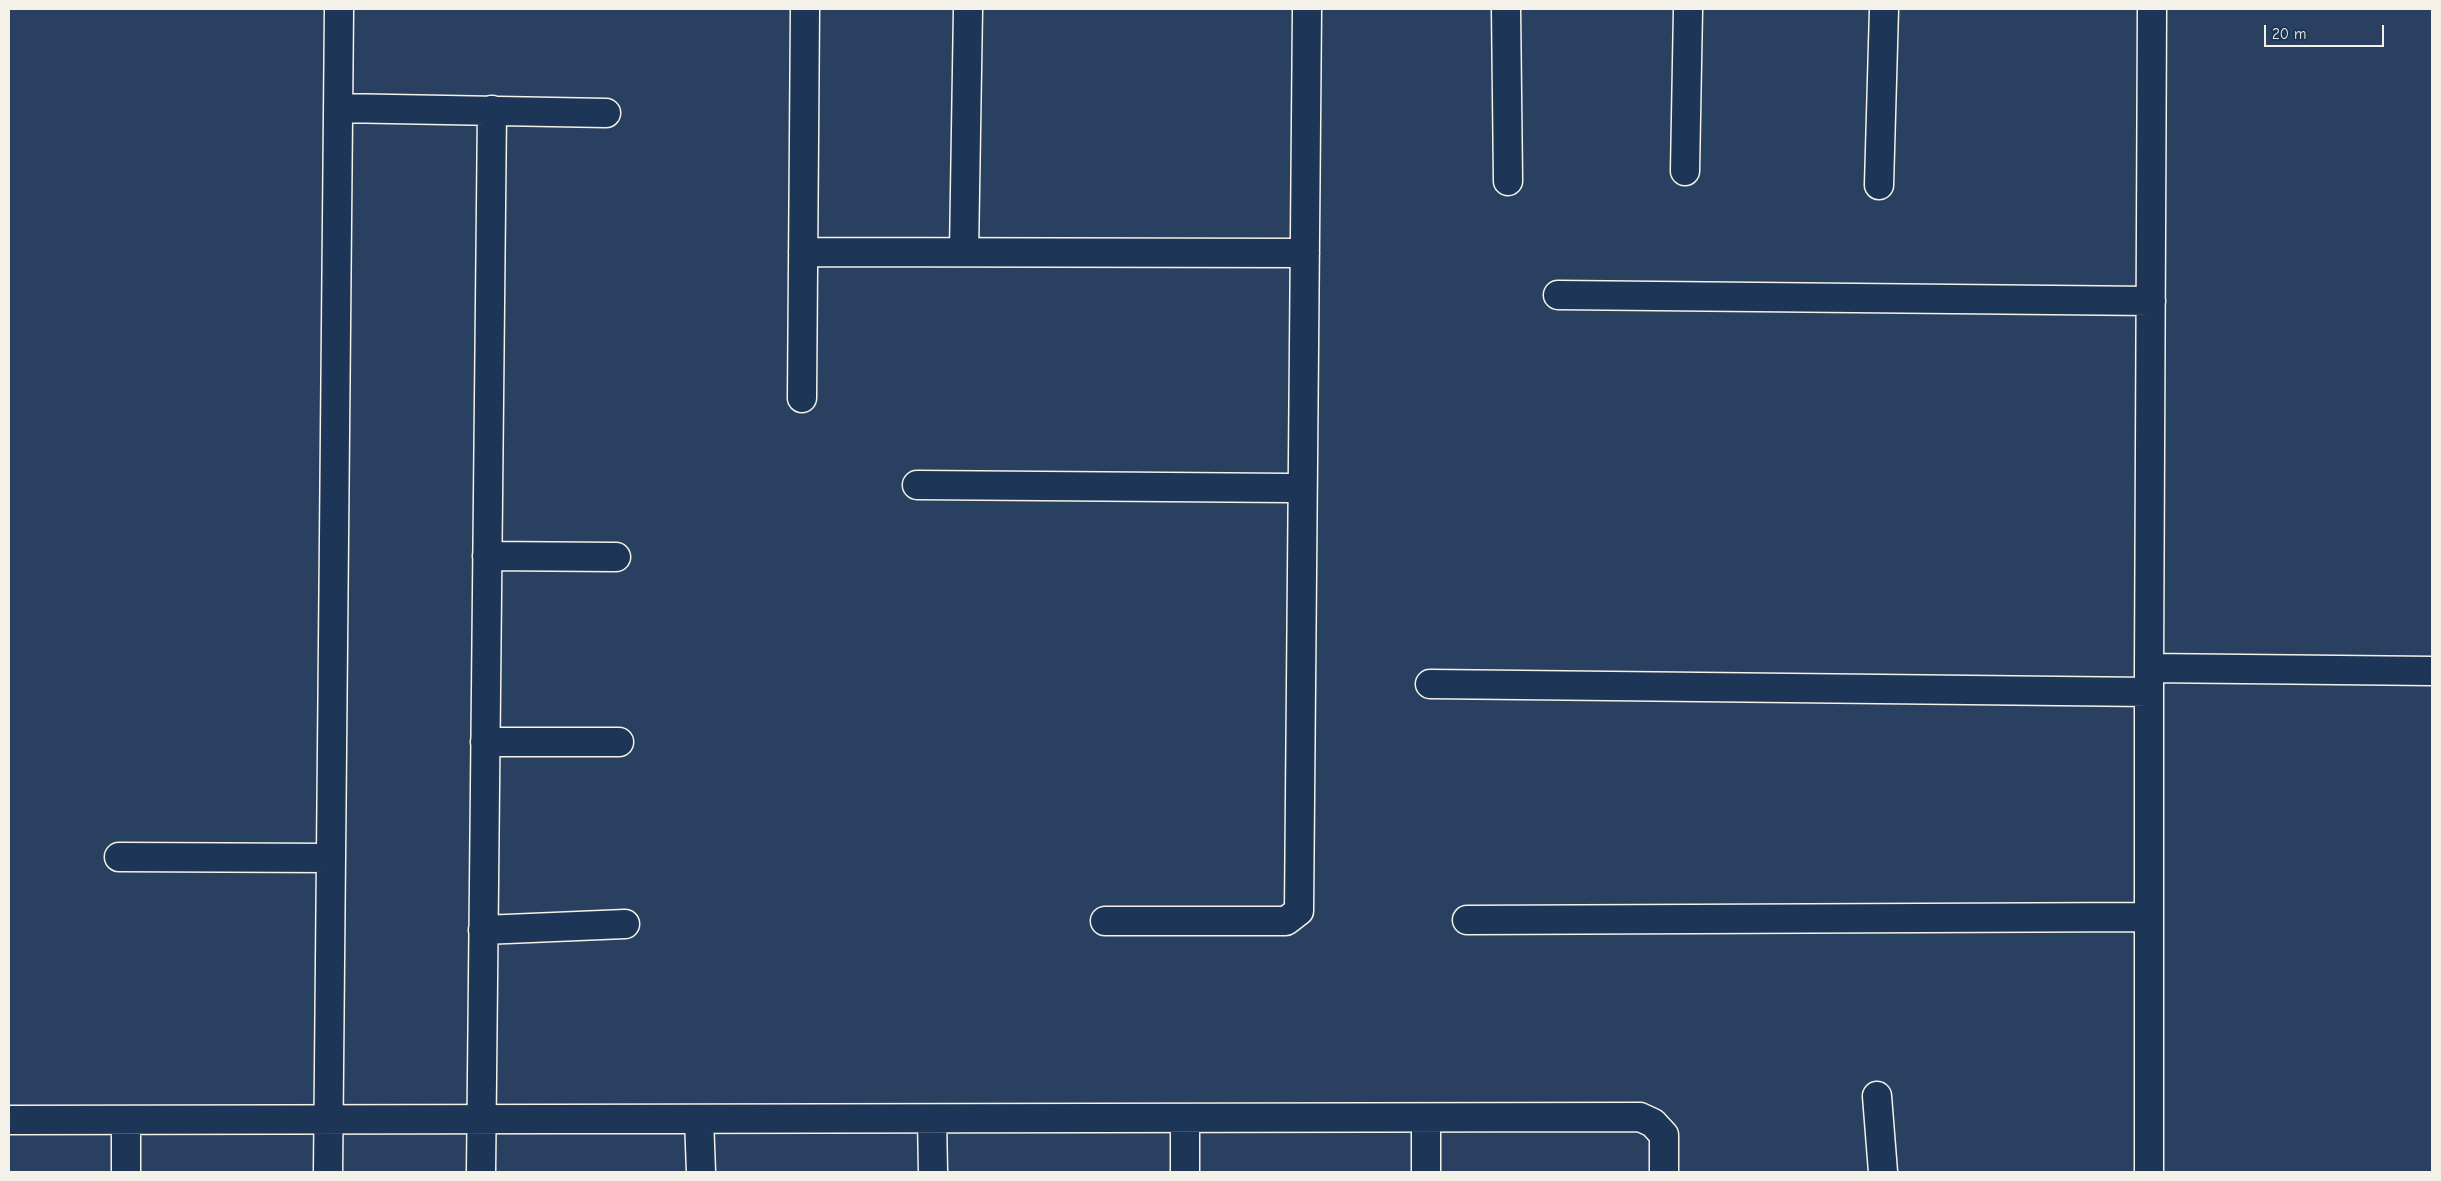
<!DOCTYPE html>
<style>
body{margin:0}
#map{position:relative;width:2441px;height:1181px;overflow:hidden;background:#2a4060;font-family:"Comic Neue",sans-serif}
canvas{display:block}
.frame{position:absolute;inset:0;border:10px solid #f4f1e8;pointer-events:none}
.scale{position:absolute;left:2264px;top:25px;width:120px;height:22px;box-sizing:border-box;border:2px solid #f4f1e8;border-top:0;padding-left:6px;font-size:15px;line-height:18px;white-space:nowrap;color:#f4f1e8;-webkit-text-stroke:4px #1d3557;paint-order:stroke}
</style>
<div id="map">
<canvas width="2441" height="1181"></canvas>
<div class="frame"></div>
<div class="scale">20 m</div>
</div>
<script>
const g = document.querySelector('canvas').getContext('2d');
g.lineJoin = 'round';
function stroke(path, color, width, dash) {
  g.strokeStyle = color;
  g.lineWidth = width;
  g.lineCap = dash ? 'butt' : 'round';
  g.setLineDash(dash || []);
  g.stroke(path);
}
const street = new Path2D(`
 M 1506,9 L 1508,181
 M 338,108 L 606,113
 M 1685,171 L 1688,9
 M 1879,185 L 1884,9
 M 803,252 L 1305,253
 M 964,252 L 968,9
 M 1558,295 L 2151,301
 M 802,398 L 805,9
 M 917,485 L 1290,488
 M 487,556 L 616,557
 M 2149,668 L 2432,671
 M 1430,684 L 2149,692
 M 485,742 L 619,742
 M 119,857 L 330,858
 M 1467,920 L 2149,917
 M 1105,921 L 1286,921 L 1299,911 L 1307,9
 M 483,930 L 625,924
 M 1877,1096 L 1883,1172
 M 1185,1118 L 1185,1172
 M 699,1119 L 701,1172
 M 932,1119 L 933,1172
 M 9,1120 L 1640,1117 L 1653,1123 L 1664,1135 L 1664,1172
 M 126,1120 L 126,1172
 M 328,1172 L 339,9
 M 481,1172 L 492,110
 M 1426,1172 L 1426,1118
 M 2149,1172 L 2149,668 L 2152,9`);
stroke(street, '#f4f1e8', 31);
stroke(street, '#1d3557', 28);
</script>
